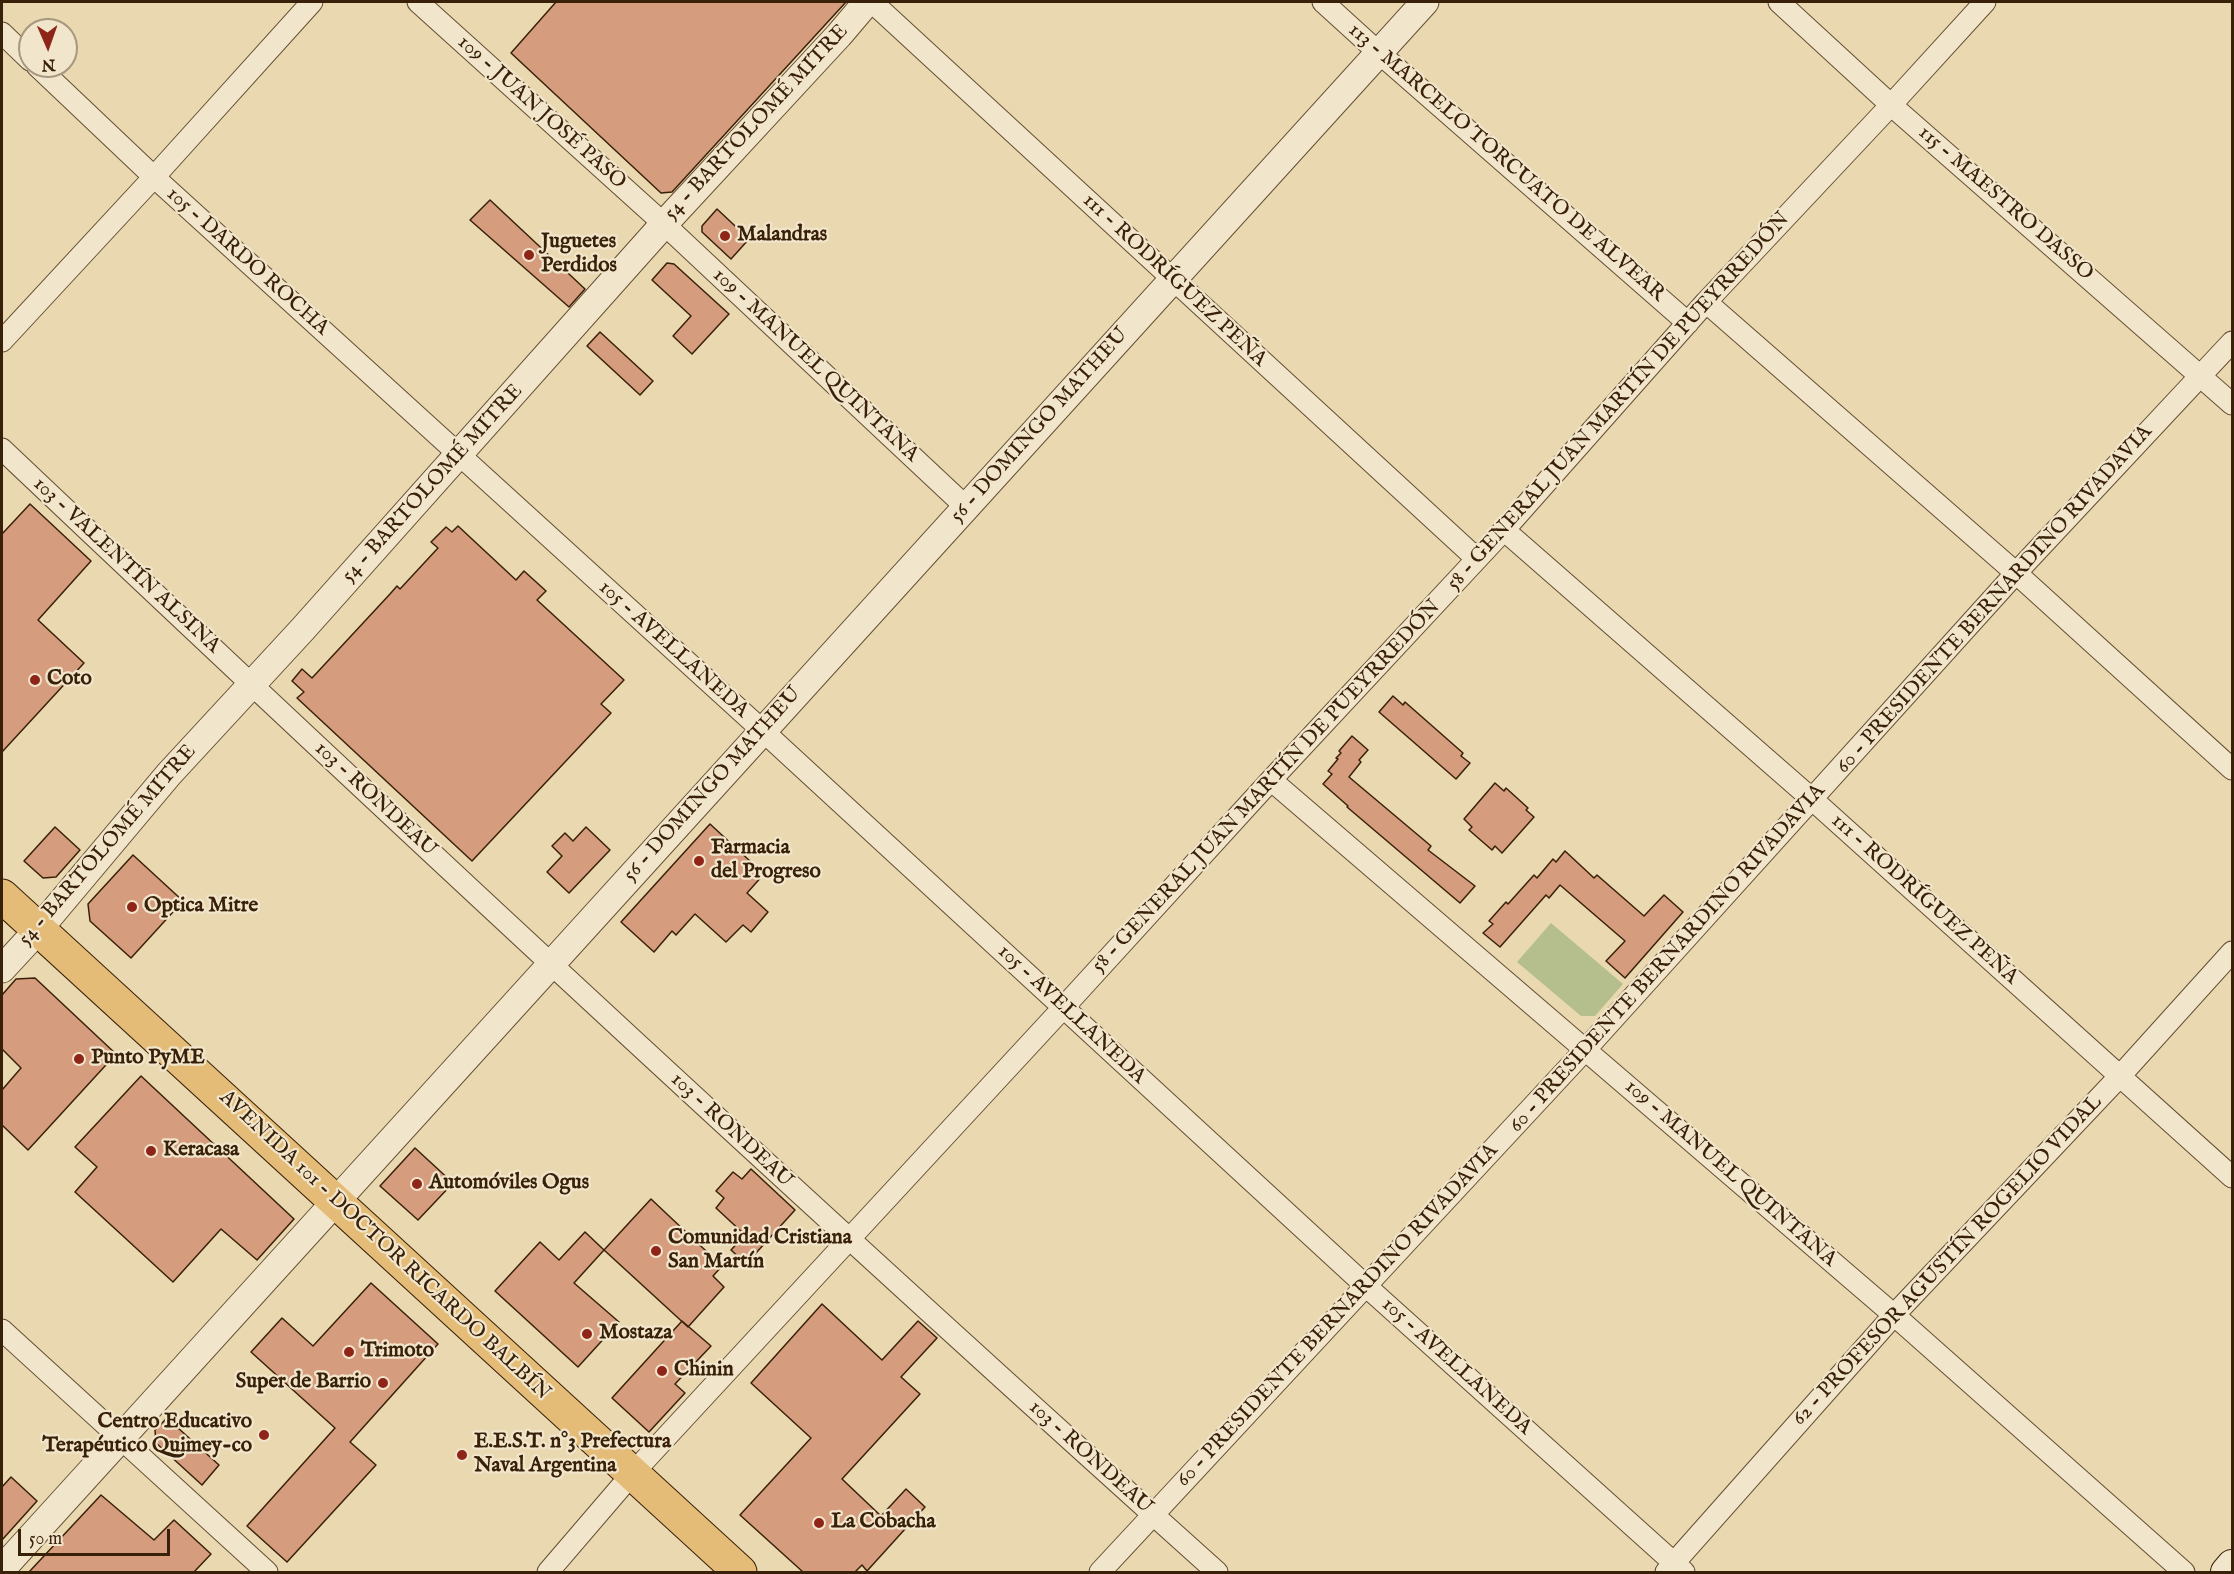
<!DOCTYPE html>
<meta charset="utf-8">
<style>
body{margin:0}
#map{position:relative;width:2234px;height:1574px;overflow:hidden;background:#e9d8b0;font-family:"IM FELL English",serif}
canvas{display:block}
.frame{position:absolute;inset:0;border:3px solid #392008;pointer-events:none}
.north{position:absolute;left:18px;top:18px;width:60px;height:60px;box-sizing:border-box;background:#f1e6cc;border:2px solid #a7977e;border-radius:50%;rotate:178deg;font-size:16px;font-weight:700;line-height:24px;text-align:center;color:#392008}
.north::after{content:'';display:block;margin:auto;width:21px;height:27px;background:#8f2418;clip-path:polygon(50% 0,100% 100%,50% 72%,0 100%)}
.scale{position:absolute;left:18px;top:1529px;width:152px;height:27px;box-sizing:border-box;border:3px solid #392008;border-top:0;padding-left:8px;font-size:18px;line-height:21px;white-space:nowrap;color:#392008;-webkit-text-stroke:4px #f1e6cc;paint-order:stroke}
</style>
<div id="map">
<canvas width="2234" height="1574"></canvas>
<div class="frame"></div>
<div class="north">N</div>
<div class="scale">50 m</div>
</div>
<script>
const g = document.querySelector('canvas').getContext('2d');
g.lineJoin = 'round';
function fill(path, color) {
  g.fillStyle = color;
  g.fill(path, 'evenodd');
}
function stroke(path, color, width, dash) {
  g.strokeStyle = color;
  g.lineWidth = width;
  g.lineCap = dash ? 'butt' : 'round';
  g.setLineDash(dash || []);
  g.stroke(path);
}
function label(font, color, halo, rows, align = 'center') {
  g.font = font + ' "IM FELL English",serif';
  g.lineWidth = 4.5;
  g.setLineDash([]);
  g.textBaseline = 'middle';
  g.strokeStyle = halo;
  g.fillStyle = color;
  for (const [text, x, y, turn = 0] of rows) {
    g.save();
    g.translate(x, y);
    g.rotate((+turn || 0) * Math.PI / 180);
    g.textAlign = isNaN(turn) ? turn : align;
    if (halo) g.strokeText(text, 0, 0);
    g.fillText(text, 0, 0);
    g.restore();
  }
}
fill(new Path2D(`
 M 1551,923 L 1623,984 L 1595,1016 L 1581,1016 L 1517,962 Z`), '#b4bf8d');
const building = new Path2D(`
 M 556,2 L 846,2 L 672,192 L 661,193 L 511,53 Z
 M 490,200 L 585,289 L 569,307 L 470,220 Z
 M 717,209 L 749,239 L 731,259 L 702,232 L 702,226 Z
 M 667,263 L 674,264 L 729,314 L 692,354 L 673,336 L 691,316 L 652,280 Z
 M 600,332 L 653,381 L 640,395 L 587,346 Z
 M 30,504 L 91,561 L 38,620 L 84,663 L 2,752 L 2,534 Z
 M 458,526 L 516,580 L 524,571 L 546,591 L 537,600 L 624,680 L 601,704 L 611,713 L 472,861 L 297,698 L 304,692 L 292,681 L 302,669 L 312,678 L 390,594 L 397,586 L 400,589 L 438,548 L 431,542 L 446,527 L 452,532 Z
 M 1393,696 L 1403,705 L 1405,702 L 1463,753 L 1461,756 L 1470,763 L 1456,779 L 1379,712 Z
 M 1352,736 L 1368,750 L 1359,760 L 1361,762 L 1349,777 L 1431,846 L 1428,850 L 1475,886 L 1460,903 L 1347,807 L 1348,806 L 1323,784 L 1332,774 L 1328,771 L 1338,759 L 1336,758 L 1341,753 L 1339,751 Z
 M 1495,783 L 1504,791 L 1506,788 L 1528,808 L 1526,810 L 1534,817 L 1502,853 L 1495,846 L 1492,850 L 1469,830 L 1472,827 L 1464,819 Z
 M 710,824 L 764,874 L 747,893 L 768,912 L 751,932 L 743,925 L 726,942 L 695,914 L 676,935 L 672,931 L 654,952 L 621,922 Z
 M 55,827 L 80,850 L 56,877 L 43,878 L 24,861 Z
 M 586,827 L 610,850 L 569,893 L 547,872 L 562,856 L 552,846 L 565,833 L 573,841 Z
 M 1565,851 L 1594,878 L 1597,875 L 1644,916 L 1664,895 L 1683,912 L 1625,978 L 1606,961 L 1625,941 L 1560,885 L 1549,898 L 1546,895 L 1500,947 L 1483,933 L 1493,924 L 1489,921 L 1506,902 L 1508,904 L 1534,875 L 1537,878 L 1553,859 L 1556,862 Z
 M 133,855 L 183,901 L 131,958 L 90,921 L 88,904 Z
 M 35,978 L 116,1054 L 28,1150 L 2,1125 L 2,1090 L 21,1068 L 2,1049 L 2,995 L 16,979 Z
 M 141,1076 L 294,1219 L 257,1260 L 221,1229 L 173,1282 L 75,1192 L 97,1167 L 75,1147 Z
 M 415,1148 L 453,1183 L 418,1220 L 380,1186 Z
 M 751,1169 L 795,1210 L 746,1264 L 731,1250 L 745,1235 L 716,1208 L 724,1198 L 716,1191 L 733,1172 L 742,1179 Z
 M 651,1199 L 722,1266 L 713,1276 L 724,1287 L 688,1327 L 604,1250 Z
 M 585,1232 L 604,1250 L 574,1283 L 619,1322 L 578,1367 L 495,1291 L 540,1242 L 559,1260 Z
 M 371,1283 L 438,1344 L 350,1442 L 376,1465 L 287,1562 L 247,1526 L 335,1428 L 251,1352 L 282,1318 L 313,1346 Z
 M 822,1304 L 882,1360 L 918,1321 L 937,1338 L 901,1377 L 920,1394 L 842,1479 L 881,1516 L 906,1489 L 925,1507 L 867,1571 L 862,1565 L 855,1572 L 803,1572 L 740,1515 L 811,1438 L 751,1383 Z
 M 682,1321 L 711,1346 L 675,1384 L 685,1393 L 649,1432 L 612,1398 Z
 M 167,1418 L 219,1465 L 202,1485 L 156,1443 L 155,1430 Z
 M 11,1477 L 37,1501 L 2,1540 L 2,1487 Z
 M 101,1495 L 154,1540 L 174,1520 L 211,1554 L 194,1572 L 29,1572 Z`);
fill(building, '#d69c7e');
stroke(building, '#392008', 1.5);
const minor = new Path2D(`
 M 418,2 L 664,224 L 966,507
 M 872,2 L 1477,559
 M 1323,2 L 1378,52 L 1688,323
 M 1779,2 L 1891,105 L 2232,404
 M 2,33 L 30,60
 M 37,66 L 154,177 L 763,731 L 1366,1286 L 1684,1572
 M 1706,302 L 2016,573 L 2232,769
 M 2,341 L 154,177 L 312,2
 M 2,449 C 402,828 807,1204 1217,1572
 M 1504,530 L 1813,800 L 2232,1177
 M 1271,780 L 1894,1315 L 2184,1572
 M 2,1330 L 267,1572
 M 548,1572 L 632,1474 L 1063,1008 L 1271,780 L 1504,530 L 1706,302 L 1891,105 L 1985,2
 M 1100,1572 L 1586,1049 L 2016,573 L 2232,342
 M 1666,1572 L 1894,1315 L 2120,1076 L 2232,952`);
const tertiary = new Path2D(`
 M 2,969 L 38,930 L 169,774 L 302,630 L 664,224 L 839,35 L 867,2
 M 2,1569 L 1425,2`);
const secondary = new Path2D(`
 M 2226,1572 L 2232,1565`);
const primary = new Path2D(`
 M 2,896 L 740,1572`);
stroke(minor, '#654e32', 23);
stroke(tertiary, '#654e32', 29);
stroke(secondary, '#392008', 32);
stroke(primary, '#392008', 35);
stroke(minor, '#f1e6cc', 21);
stroke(tertiary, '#f1e6cc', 27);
stroke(secondary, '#f1e6cc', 30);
stroke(primary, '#e4bc78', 33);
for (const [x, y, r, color] of [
 [725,236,6,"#8f2418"],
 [529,255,6,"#8f2418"],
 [35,680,6,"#8f2418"],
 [699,861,6,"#8f2418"],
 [132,907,6,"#8f2418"],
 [79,1059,6,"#8f2418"],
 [151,1151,6,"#8f2418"],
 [417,1184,6,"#8f2418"],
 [656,1251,6,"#8f2418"],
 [587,1334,6,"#8f2418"],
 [349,1352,6,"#8f2418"],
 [662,1371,6,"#8f2418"],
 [383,1383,6,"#8f2418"],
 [264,1435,6,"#8f2418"],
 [462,1455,6,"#8f2418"],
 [819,1523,6,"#8f2418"]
]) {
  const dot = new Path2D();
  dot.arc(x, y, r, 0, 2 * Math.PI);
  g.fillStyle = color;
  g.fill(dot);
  stroke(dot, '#f1e6cc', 2);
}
label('21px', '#392008', '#f1e6cc', [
 ["109 - JUAN JOSÉ PASO",541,113,42],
 ["54 - BARTOLOMÉ MITRE",757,123,-47],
 ["113 - MARCELO TORCUATO DE ALVEAR",1506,163,41],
 ["115 - MAESTRO DASSO",2005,204,41],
 ["105 - DARDO ROCHA",247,262,42],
 ["111 - RODRÍGUEZ PEÑA",1174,281,43],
 ["109 - MANUEL QUINTANA",815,366,43],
 ["58 - GENERAL JUAN MARTÍN DE PUEYRREDÓN",1619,402,-48],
 ["56 - DOMINGO MATHEU",1040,426,-48],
 ["54 - BARTOLOMÉ MITRE",433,484,-48],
 ["103 - VALENTÍN ALSINA",126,566,43],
 ["60 - PRESIDENTE BERNARDINO RIVADAVIA",1995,600,-48],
 ["105 - AVELLANEDA",673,650,42],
 ["56 - DOMINGO MATHEU",713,785,-48],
 ["58 - GENERAL JUAN MARTÍN DE PUEYRREDÓN",1267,787,-47],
 ["103 - RONDEAU",375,800,43],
 ["54 - BARTOLOMÉ MITRE",108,846,-49],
 ["111 - RODRÍGUEZ PEÑA",1924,900,42],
 ["60 - PRESIDENTE BERNARDINO RIVADAVIA",1668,959,-48],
 ["105 - AVELLANEDA",1071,1015,43],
 ["103 - RONDEAU",731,1131,43],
 ["109 - MANUEL QUINTANA",1730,1174,41],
 ["AVENIDA 101 - DOCTOR RICARDO BALBÍN",384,1246,43],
 ["62 - PROFESOR AGUSTÍN ROGELIO VIDAL",1948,1261,-47],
 ["60 - PRESIDENTE BERNARDINO RIVADAVIA",1338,1316,-47],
 ["105 - AVELLANEDA",1456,1367,42],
 ["103 - RONDEAU",1090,1458,42]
]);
label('bold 21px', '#392008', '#f1e6cc', [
 ["Malandras",737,236],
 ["Juguetes",541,243],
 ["Perdidos",541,267],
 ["Coto",47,680],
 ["Farmacia",711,849],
 ["del Progreso",711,873],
 ["Optica Mitre",144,907],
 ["Punto PyME",91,1059],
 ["Keracasa",163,1151],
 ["Automóviles Ogus",429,1184],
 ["Comunidad Cristiana",668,1239],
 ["San Martín",668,1263],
 ["Mostaza",599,1334],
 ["Trimoto",361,1352],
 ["Chinin",674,1371],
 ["Super de Barrio",371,1383,"right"],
 ["Centro Educativo",252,1423,"right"],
 ["Terapéutico Quimey-co",252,1447,"right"],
 ["E.E.S.T. n°3 Prefectura",474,1443],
 ["Naval Argentina",474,1467],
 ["La Cobacha",831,1523]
], 'left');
</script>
